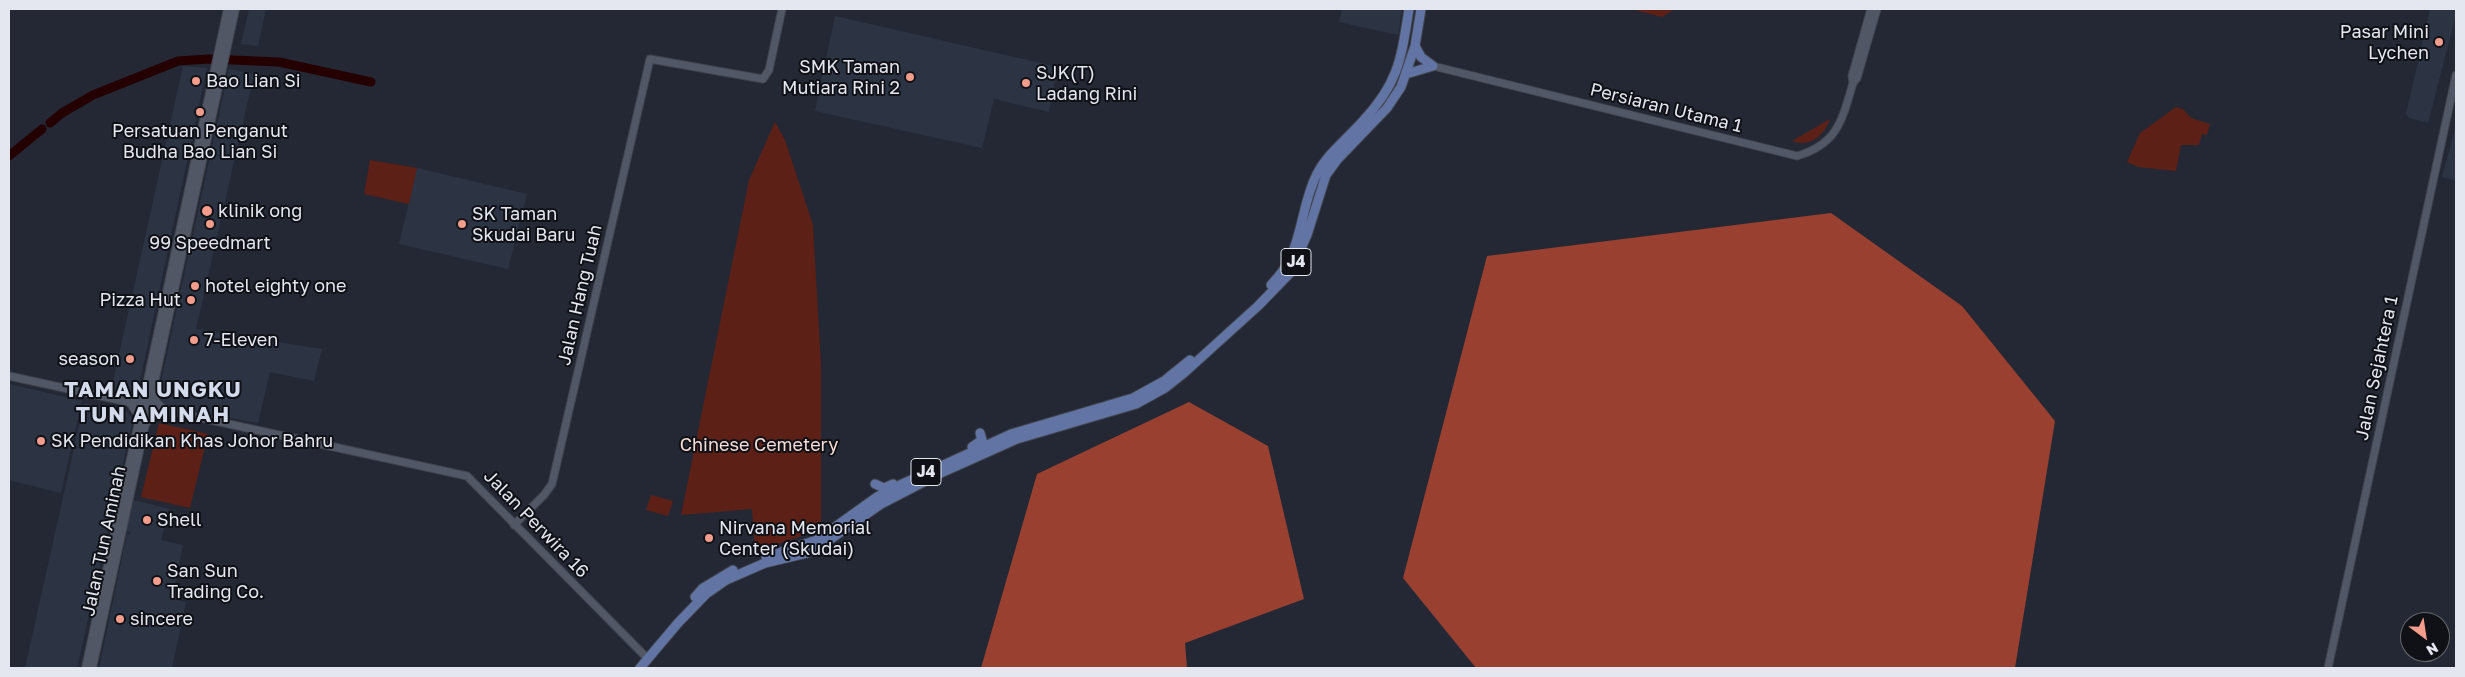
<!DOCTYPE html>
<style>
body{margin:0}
#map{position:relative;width:2465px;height:677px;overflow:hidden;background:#232834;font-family:"Golos Text",sans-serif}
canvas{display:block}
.frame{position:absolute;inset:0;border:10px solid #e4e7ef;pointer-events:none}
.north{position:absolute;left:2400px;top:612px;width:50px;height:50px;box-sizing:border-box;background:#0f1116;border:1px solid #64676d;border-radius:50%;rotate:149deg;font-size:14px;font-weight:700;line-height:20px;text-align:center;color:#e4e7ef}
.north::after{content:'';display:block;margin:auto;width:18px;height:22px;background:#f49d8c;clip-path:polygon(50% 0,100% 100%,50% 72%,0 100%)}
</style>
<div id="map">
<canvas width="2465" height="677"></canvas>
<div class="frame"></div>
<div class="north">N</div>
</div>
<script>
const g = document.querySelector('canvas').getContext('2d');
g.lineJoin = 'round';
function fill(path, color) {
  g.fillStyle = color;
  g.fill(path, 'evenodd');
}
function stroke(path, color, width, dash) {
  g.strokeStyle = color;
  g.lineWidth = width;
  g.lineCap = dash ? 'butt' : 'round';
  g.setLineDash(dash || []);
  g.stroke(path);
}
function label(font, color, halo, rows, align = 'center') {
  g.font = font + ' "Golos Text",sans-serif';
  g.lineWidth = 4;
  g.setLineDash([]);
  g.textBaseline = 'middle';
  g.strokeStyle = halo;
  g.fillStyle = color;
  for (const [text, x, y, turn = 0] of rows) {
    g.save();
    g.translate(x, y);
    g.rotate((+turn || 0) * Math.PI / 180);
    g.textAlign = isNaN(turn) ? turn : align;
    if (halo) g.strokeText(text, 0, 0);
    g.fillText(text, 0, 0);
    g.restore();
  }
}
fill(new Path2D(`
 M 249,9 L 266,9 L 258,46 L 241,44 Z
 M 1342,9 L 1402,9 L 1398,35 L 1339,22 Z
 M 2430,9 L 2456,9 L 2456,15 L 2428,123 L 2409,118 L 2406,114 Z
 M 835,16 L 1058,67 L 1049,112 L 994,99 L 982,148 L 815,111 Z
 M 183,66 L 207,68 L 138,390 L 132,397 L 110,395 Z
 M 229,69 L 254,74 L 196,329 L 322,349 L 314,381 L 270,372 L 258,423 L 163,405 L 158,395 Z
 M 2456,126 L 2456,181 L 2442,177 Z
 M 417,168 L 527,194 L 508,269 L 399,244 Z
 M 9,384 L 82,401 L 61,493 L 9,480 Z
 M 84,403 L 127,412 L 133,419 L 77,668 L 25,668 Z
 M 134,500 L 169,509 L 161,540 L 183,545 L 172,599 L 186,602 L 172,668 L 99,668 L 127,534 L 131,534 L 126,530 Z`), '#2c3444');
fill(new Path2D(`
 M 1631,9 L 1675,9 L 1662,17 Z
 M 2176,107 L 2183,109 L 2191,118 L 2210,124 L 2207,135 L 2202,134 L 2199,145 L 2181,145 L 2176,171 L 2138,167 L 2127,162 L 2140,133 Z
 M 1830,119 C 1824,135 1811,148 1792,141 Z
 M 775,122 L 785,140 L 813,225 L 821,364 L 821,529 L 755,552 L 752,509 L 681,515 L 749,180 Z
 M 370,160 L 417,168 L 409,204 L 364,194 Z
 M 159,423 L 208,434 L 190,508 L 141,497 Z
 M 651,495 L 673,501 L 668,516 L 646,510 Z`), '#5c2016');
fill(new Path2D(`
 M 1831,213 L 1962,306 L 2055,421 L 2015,668 L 1476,668 L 1403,578 L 1487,256 Z
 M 1189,402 L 1268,446 L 1304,599 L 1185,643 L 1187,668 L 981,668 L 1037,474 Z`), '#9a4030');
stroke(new Path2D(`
 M 50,123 L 62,113 L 93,95 L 178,61 L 209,59 L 279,62 L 371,82
 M 9,156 L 42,129`), '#250000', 9);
const tertiary = new Path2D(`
 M 1433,66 L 1797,156 C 1838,144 1842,120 1853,83 L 1857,78 L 1877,9
 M 1853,83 L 1852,76 L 1871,9
 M 9,376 L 467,476 L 648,659
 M 514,525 L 544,495 L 552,484 L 650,59 L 763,79 L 769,70 L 782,9
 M 2328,668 L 2456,75`);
const secondary = new Path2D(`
 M 140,417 L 130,402 L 141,397 L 145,392
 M 146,423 L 153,414 L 163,410 L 156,402 L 153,390
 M 86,668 L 228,9
 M 92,668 L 235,9`);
const primary = new Path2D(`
 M 1415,46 L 1421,57 L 1433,66
 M 1406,74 L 1433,66
 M 1271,285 C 1279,276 1288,266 1292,254 C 1303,228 1304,199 1317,174 C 1327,154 1347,139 1362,122 C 1399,83 1401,59 1409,9
 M 972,447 L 982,440 L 980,433
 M 875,484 L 884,488 L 893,484
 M 766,557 L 817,540 L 877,497 L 902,484 L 1011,434 L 1133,398 L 1164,381 L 1190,360
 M 695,597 L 703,588 L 733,570
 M 640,668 L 678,623 L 706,594 L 726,580 L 765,563 L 807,553 L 822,545 L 881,504 L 941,473 L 1017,439 L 1136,404 L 1165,388 L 1184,373 L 1258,306 L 1290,273 L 1307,235 L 1326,175 L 1337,160 L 1387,108 L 1401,87 L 1415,46 L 1421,9`);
stroke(tertiary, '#40444e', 9);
stroke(secondary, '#40444e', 10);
stroke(primary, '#40444e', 11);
stroke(tertiary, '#525765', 7);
stroke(secondary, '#525765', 8);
stroke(primary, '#6274a4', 9);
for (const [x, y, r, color] of [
 [2439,42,5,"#f49d8c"],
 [910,77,5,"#f49d8c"],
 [196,81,5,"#f49d8c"],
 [1026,83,5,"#f49d8c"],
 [200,112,5,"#f49d8c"],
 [207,211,6,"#f49d8c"],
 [210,224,5,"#f49d8c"],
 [462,224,5,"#f49d8c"],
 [195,286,5,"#f49d8c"],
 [191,300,5,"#f49d8c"],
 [194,340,5,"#f49d8c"],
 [130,359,5,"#f49d8c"],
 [41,441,5,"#f49d8c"],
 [147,520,5,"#f49d8c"],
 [709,538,5,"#f49d8c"],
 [157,581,5,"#f49d8c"],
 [120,619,5,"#f49d8c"]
]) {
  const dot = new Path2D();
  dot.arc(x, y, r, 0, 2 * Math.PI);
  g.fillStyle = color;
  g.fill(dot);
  stroke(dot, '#0f1116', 2);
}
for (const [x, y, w] of [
 [1296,262,30],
 [926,472,30]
]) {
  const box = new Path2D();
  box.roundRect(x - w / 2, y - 13.5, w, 27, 4);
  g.fillStyle = '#0f1116';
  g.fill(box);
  stroke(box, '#e4e7ef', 1);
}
label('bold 16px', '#e4e7ef', null, [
 ["J4",1296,262],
 ["J4",926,472]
]);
label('18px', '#e4e7ef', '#0f1116', [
 ["Pasar Mini",2429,32,"right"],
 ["Lychen",2429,53,"right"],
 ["SMK Taman",900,67,"right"],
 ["Mutiara Rini 2",900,88,"right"],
 ["SJK(T)",1036,73],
 ["Ladang Rini",1036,94],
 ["Bao Lian Si",206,81],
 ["Persatuan Penganut",200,131,"center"],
 ["Budha Bao Lian Si",200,152,"center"],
 ["klinik ong",218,211],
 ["SK Taman",472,214],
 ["Skudai Baru",472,235],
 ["99 Speedmart",210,243,"center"],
 ["hotel eighty one",205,286],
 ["Pizza Hut",181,300,"right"],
 ["7-Eleven",204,340],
 ["season",120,359,"right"],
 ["SK Pendidikan Khas Johor Bahru",51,441],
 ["Shell",157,520],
 ["Nirvana Memorial",719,528],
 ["Center (Skudai)",719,549],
 ["San Sun",167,571],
 ["Trading Co.",167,592],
 ["sincere",130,619]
], 'left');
label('18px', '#e4e7ef', '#0f1116', [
 ["Persiaran Utama 1",1666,108,14],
 ["Jalan Hang Tuah",580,295,-77],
 ["Jalan Sejahtera 1",2377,368,-78],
 ["Jalan Perwira 16",536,524,46],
 ["Jalan Tun Aminah",104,541,-78]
]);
label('18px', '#f7dcd6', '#0f1116', [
 ["Chinese Cemetery",759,445]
]);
g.letterSpacing = '1px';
label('bold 22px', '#d4dbeb', '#0f1116', [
 ["TAMAN UNGKU",153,390],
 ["TUN AMINAH",153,415]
]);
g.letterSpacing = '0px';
</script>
